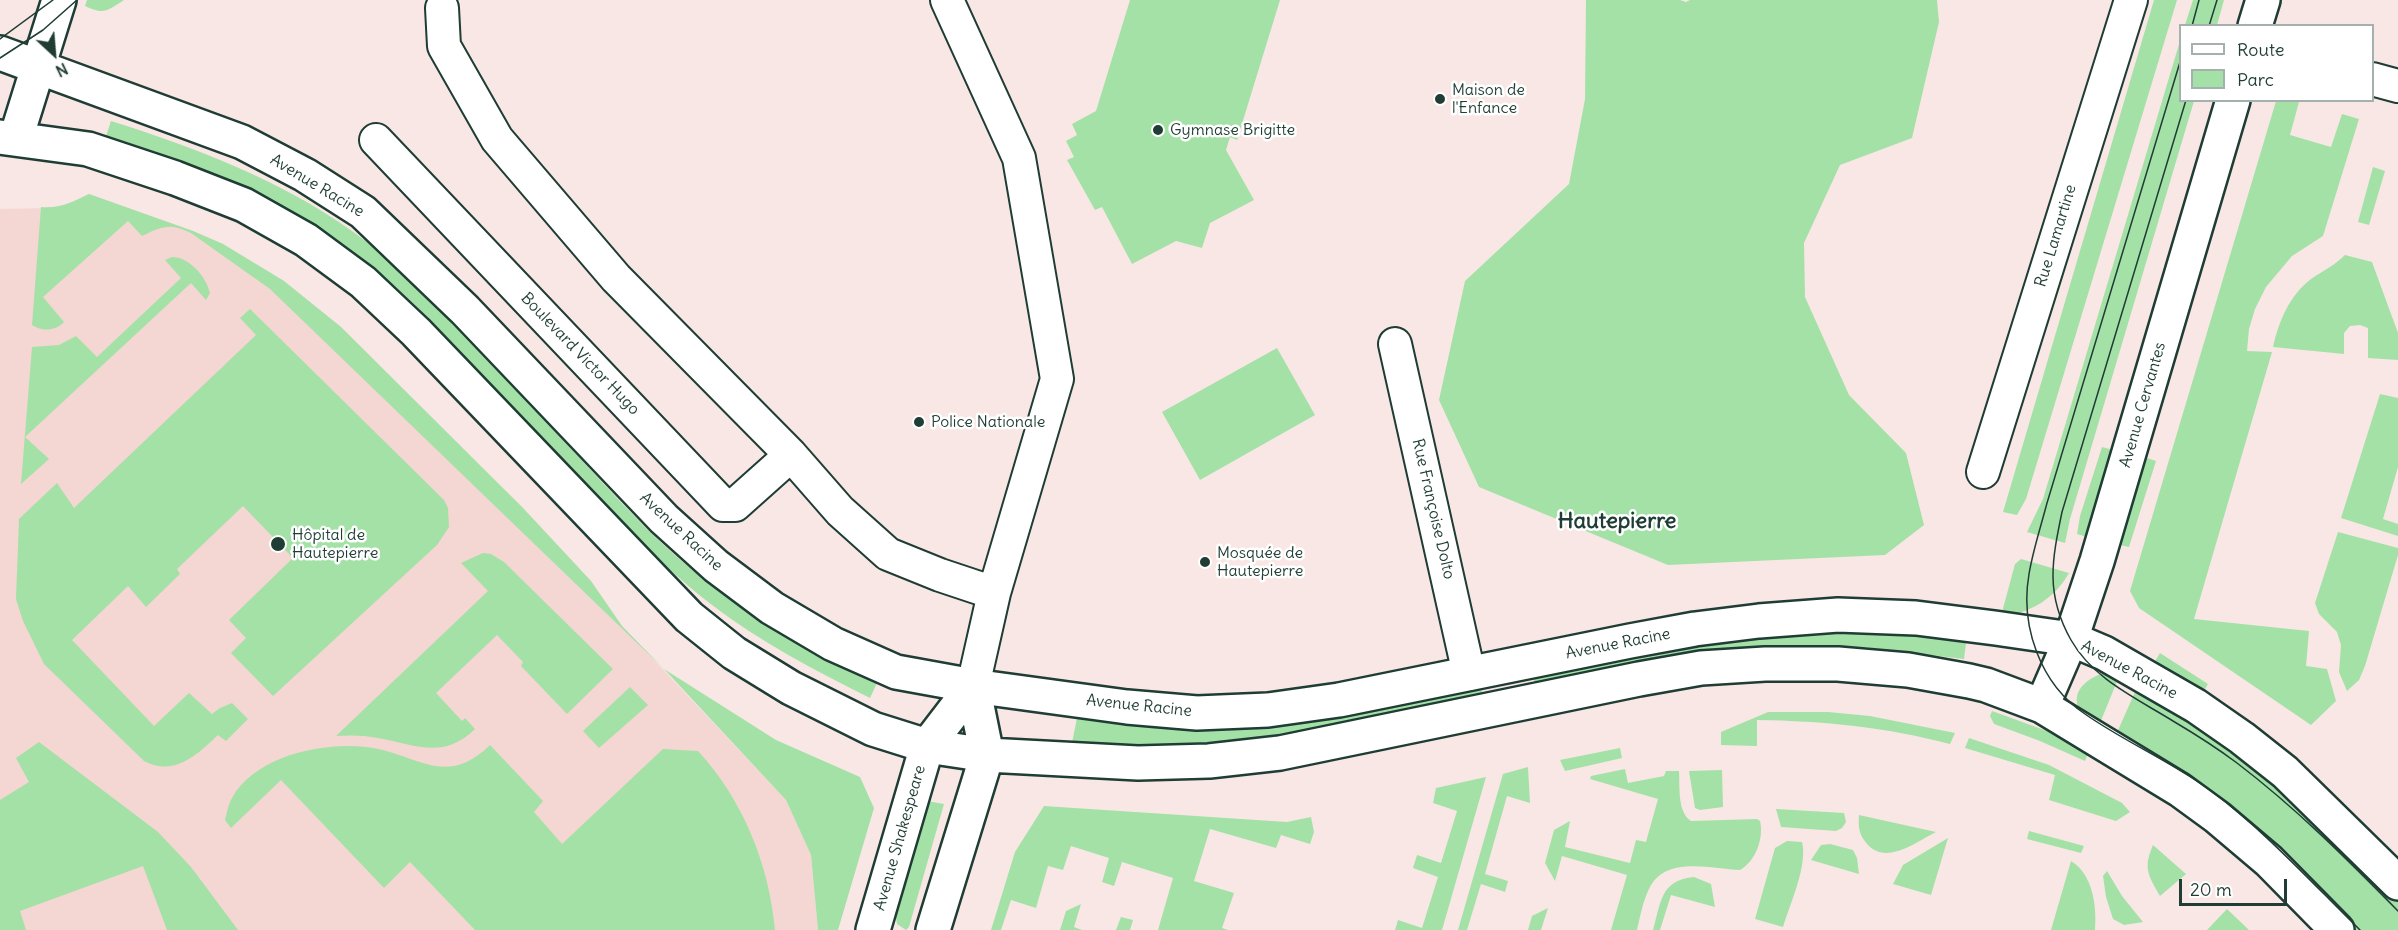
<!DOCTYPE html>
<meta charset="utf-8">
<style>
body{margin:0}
#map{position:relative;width:2398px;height:930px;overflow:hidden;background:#f9e7e5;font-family:Delius,sans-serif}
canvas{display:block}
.legend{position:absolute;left:2179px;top:24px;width:195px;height:78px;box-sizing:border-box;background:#fff;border:2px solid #a5b1ae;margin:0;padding:8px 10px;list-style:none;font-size:18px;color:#1f3d34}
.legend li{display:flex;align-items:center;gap:12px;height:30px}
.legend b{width:30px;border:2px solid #a5b1ae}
.north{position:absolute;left:24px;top:24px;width:60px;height:60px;-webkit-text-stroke:4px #fff;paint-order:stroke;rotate:154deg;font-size:16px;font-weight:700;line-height:24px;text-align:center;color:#1f3d34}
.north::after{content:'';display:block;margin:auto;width:21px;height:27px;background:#1f3d34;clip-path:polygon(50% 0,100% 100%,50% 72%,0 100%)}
.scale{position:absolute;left:2179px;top:879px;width:108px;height:27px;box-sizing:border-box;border:3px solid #1f3d34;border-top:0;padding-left:8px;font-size:18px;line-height:21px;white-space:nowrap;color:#1f3d34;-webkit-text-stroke:4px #fff;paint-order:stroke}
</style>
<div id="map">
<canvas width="2398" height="930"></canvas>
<ul class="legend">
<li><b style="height:8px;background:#fff"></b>Route</li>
<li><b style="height:16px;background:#a4e1a7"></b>Parc</li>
</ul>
<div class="north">N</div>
<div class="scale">20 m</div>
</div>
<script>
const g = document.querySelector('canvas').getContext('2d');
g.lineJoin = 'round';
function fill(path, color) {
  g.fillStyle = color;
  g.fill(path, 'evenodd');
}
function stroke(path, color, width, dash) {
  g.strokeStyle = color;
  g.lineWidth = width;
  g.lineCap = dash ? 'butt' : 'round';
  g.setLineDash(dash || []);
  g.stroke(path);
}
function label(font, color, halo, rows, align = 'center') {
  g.font = font + ' Delius,sans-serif';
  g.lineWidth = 5;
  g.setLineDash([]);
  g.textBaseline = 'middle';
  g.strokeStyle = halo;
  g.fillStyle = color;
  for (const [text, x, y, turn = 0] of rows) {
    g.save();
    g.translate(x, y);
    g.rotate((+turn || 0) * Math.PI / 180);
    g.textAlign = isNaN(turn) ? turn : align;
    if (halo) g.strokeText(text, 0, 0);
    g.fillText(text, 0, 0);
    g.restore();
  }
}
fill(new Path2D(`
 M 89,194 L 193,231 L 223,244 L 284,281 L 341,327 L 523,508 L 591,581 L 622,626 L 786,800 L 811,855 L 818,930 L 0,930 L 0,209 L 50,208 L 68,204 Z`), '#f4d6d3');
fill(new Path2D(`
 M 87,0 L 124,0 C 107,11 104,15 85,6 Z
 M 1130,0 L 1280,0 L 1237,140 L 1230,137 L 1226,150 L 1254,200 L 1210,223 L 1202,248 L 1176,241 L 1132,264 L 1102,207 L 1095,210 L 1067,160 L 1074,157 L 1066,141 L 1077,135 L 1072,124 L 1096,111 Z
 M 1586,0 L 1680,0 L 1686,2 L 1690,0 L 1937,0 L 1939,22 L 1912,138 L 1840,165 L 1804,243 L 1805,297 L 1849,395 L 1906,453 L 1924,525 L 1885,555 L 1668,565 L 1479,487 L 1439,400 L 1465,281 L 1569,184 L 1585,99 Z
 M 2154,0 L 2177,0 L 2026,499 L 2017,515 L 2003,512 Z
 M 2193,0 L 2224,0 L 2217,25 L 2185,25 Z
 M 2180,41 L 2180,100 L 2194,101 L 2070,519 L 2065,543 L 2027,532 L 2043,499 Z
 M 2276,101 L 2299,102 L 2290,135 L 2331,147 L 2342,114 L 2359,119 L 2323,236 L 2292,256 L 2266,287 L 2255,309 L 2249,329 L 2247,351 L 2272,352 L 2194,619 L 2309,631 L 2306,666 L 2327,669 L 2336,701 L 2311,725 L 2139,608 L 2130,591 Z
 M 111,121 C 196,148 279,179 352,231 C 393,260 428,297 463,333 C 525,396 583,464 645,527 C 711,593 792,645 877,683 L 870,698 C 816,671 760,642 712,605 C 654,560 603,504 552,451 C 484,380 423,301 343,244 C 271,192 189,164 106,136 Z
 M 2373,167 L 2385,171 L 2369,225 L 2358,222 Z
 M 89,194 L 193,231 L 223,244 L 284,281 L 341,327 L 523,508 L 591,581 L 622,626 L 664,669 L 776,740 L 860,777 L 874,808 L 838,930 L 818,930 L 811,855 L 786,800 L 664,669 L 270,289 L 191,233 C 169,223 163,226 142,236 L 128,221 L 43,297 L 64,322 C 55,331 43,332 32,325 L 41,207 C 59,209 73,202 89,194 Z
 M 2345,255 L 2372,262 L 2398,333 L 2398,360 L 2368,358 L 2368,328 L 2360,325 L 2350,326 L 2344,333 L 2344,354 L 2273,347 C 2279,321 2289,296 2311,279 C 2323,271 2335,265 2345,255 Z
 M 172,257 C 189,257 206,276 210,293 L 206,300 L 191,283 L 25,437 L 49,459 L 21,484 L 32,347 L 59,345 L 76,336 L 97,357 L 181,278 L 165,260 Z
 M 250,309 L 444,500 L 448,508 L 449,527 L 437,545 L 273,696 L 231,653 L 246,638 L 229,620 L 293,558 L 243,506 L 177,569 L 180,574 L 146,607 L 128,586 L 72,640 L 154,726 L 189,693 L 212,714 L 220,708 L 232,703 L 248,719 L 226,741 L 218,735 C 197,755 174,777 144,761 L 44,664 L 23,621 L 16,599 L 19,519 L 57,483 L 74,508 L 256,335 L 240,318 Z
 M 1277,348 L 1315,415 L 1200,480 L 1162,412 Z
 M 2380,394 L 2398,398 L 2398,467 L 2383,519 L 2398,524 L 2398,536 L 2341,518 Z
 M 2102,447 L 2113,450 L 2087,537 L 2077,534 L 2080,516 Z
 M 2144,457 L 2156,461 L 2129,547 L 2120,545 Z
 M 2338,532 L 2398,548 L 2398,555 L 2365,666 L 2359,680 L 2347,691 L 2339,672 L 2341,645 L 2337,632 L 2319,614 L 2315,603 Z
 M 483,553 L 491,554 L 504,562 L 613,669 L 567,714 L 521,666 L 523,662 L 497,635 L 436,693 L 462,721 L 465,718 L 475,729 C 443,760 416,745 378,738 C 364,735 350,735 336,736 L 488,591 L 461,563 Z
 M 2021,559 L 2069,573 C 2055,598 2030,614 2001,616 L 2015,564 Z
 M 1770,628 L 1967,635 L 1964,659 L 1863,647 L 1773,649 L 1536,690 L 1532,672 Z
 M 2160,653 L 2208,684 L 2202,694 L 2154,663 Z
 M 2110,672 L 2120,674 L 2098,728 C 2093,723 2084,717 2080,711 C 2068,690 2092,674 2110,672 Z
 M 1480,683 L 1484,701 L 1263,746 L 1071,748 L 1077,718 L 1133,725 L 1181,728 Z
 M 2139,683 L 2265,769 L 2398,898 L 2398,930 L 2352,930 L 2115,737 Z
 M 630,687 L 648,705 L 599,748 L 583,731 Z
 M 1992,711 L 2047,731 L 2089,751 L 2085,761 L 2040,741 L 1994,724 L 1990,716 Z
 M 1768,712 L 1828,712 L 1870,716 L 1955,733 L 1950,744 C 1885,727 1824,721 1757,720 L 1757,746 L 1721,745 L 1721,732 Z
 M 1969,738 L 2049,765 L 2122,803 L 2130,812 L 2116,821 L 2049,800 L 2055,775 L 1965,748 Z
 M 39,742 L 158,832 L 191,867 L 238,930 L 167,930 L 143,866 L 20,911 L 26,930 L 0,930 L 0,800 L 29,782 L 16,758 Z
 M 490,745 L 543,801 L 534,812 L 562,844 L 663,749 L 698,751 C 743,800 769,864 775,930 L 475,930 L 410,862 L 384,888 L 281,780 L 231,828 L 225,820 C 227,813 228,805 232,798 C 255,756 322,742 366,747 C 415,752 444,790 490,745 Z
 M 1620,748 L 1622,758 L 1565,771 L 1560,760 Z
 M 1528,767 L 1530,803 L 1507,796 L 1485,874 L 1508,881 L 1505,892 L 1481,884 L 1467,930 L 1458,930 L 1503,774 Z
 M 1625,769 L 1628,783 L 1664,776 L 1666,771 L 1679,771 C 1680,786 1677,812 1691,821 L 1757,819 L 1760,821 C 1764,838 1756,861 1740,870 C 1711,869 1665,855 1649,889 C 1643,901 1640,917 1637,930 L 1611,930 L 1627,875 L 1562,856 L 1555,881 L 1545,863 L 1554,830 L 1570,821 L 1565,847 L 1630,863 L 1636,840 L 1646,842 L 1658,799 L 1590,779 L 1591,776 Z
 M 1722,770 L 1723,807 L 1700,810 L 1695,808 L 1689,771 Z
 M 1486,777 L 1442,930 L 1395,930 L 1398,920 L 1422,928 L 1438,877 L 1413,868 L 1417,855 L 1441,863 L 1457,811 L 1433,803 L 1436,788 Z
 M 927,801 L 944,804 L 909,927 L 906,930 L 897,924 L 895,912 Z
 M 1044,806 L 1287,822 L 1311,817 L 1314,832 L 1310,844 L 1281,835 L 1276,848 L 1210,829 L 1194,881 L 1234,893 L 1222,928 L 1228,930 L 1158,930 L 1173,878 L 1122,862 L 1114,886 L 1102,882 L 1109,858 L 1071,846 L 1063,870 L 1048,866 L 1036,908 L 1011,900 L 1001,930 L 991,930 L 1015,852 Z
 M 1776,809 L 1844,813 L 1846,822 L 1842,828 L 1836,831 L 1781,827 Z
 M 1859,815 L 1936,832 C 1916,842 1887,865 1868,845 C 1859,835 1858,828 1859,815 Z
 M 2029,831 L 2084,846 L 2081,853 L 2027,839 Z
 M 1948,838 L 1931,895 L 1893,884 L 1903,865 Z
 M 1787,841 L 1802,842 C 1808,865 1790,904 1783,927 L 1755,919 L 1775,848 Z
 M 1830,844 L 1853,850 L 1857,858 L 1859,874 L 1811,860 L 1821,845 Z
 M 2153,845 L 2186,874 L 2160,896 C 2148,875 2143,868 2153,845 Z
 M 2071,861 C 2093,874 2097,907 2095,930 L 2051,930 Z
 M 2107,871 L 2122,896 L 2143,922 L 2124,925 L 2113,919 L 2106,897 L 2103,876 Z
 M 1694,877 L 1711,884 L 1715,907 L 1671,895 L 1660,930 L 1653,930 C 1661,903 1660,880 1694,877 Z
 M 1081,904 L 1074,927 L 1082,930 L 1060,930 L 1066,911 Z
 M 1548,908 L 1541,930 L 1528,930 L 1532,916 Z
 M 2227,909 L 2249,930 L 2207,930 Z
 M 1121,917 L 1133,920 L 1130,930 L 1116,930 Z`), '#a4e1a7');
const street = new Path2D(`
 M 947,0 L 1019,158 L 1057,379 L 994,593 L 973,686
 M 442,8 L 444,46 L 497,139 L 616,278 L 791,455 L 840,511 L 888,554 L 940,575 L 994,593
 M 2372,79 L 2398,86
 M 376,140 L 723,505 L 735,505 L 791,455
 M 1395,344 L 1469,674
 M 1983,472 L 2131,0`);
const secondary = new Path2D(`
 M 2255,26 L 2263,0
 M 0,53 L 242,142 L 305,175 L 363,212 L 465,310 L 664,519 L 716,566 L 772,608 L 833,644 L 896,672 L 973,686 L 1127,707 L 1197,713 L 1268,710 L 1339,700 L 1630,641 L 1695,629 L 1759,621 L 1838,615 L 1916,618 L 1995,628 L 2071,639 L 2104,653 L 2196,706 L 2242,738 L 2285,772 L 2398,883
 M 0,137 L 88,149 L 175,178 L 244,205 L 306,240 L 363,282 L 416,332 L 689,617 L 734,653 L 791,688 L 873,729 L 927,746 L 987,755 L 1138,763 L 1209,761 L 1280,753 L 1639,679 L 1701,668 L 1765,664 L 1838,664 L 1908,670 L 1969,681 L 1986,685 L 2042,706 L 2180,790 L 2217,817 L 2269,861 L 2337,930
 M 16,138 L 59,0
 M 2042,706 L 2071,639 L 2097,561 L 2233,100
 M 873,930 L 927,746 L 973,686
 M 933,930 L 987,755 L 973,686`);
stroke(street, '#1f3d34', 36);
stroke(secondary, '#1f3d34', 38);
stroke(street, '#fff', 32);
stroke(secondary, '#fff', 33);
stroke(new Path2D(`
 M 2192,26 L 2199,0
 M 2209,26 L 2217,0
 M 0,39 L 53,0
 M 0,58 L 43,30 L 77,0
 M 2180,62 L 2047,503 C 2041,526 2033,550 2029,574 C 2020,626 2040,684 2085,714 C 2125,742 2170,761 2210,790 C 2265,831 2311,882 2360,930
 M 2186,100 L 2062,512 C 2052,560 2045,594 2071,640 C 2093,679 2136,698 2173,721 C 2195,734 2217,748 2237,763 C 2296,808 2347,859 2398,911`), '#1f3d34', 1.5);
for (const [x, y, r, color] of [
 [1440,99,6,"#1f3d34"],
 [1158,130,6,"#1f3d34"],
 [919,422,6,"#1f3d34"],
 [278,544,8,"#1f3d34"],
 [1205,562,6,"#1f3d34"]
]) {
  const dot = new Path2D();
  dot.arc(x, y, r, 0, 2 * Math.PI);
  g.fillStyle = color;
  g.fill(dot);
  stroke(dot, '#fff', 2);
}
label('16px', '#1f3d34', '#fff', [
 ["Maison de",1452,90],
 ["l'Enfance",1452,108],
 ["Gymnase Brigitte",1170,130],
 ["Police Nationale",931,422],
 ["Hôpital de",292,535],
 ["Hautepierre",292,553],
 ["Mosquée de",1217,553],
 ["Hautepierre",1217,571]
], 'left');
label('16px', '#1f3d34', '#fff', [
 ["Avenue Racine",317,186,31],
 ["Rue Lamartine",2056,236,-73],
 ["Boulevard Victor Hugo",580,354,46],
 ["Avenue Cervantes",2143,405,-74],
 ["Rue Françoise Dolto",1433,509,77],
 ["Avenue Racine",681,532,43],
 ["Avenue Racine",1618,644,-11],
 ["Avenue Racine",2129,670,28],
 ["Avenue Racine",1139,706,6],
 ["Avenue Shakespeare",900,838,-74]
]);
label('bold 22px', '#1f3d34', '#fff', [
 ["Hautepierre",1617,522]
]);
</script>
